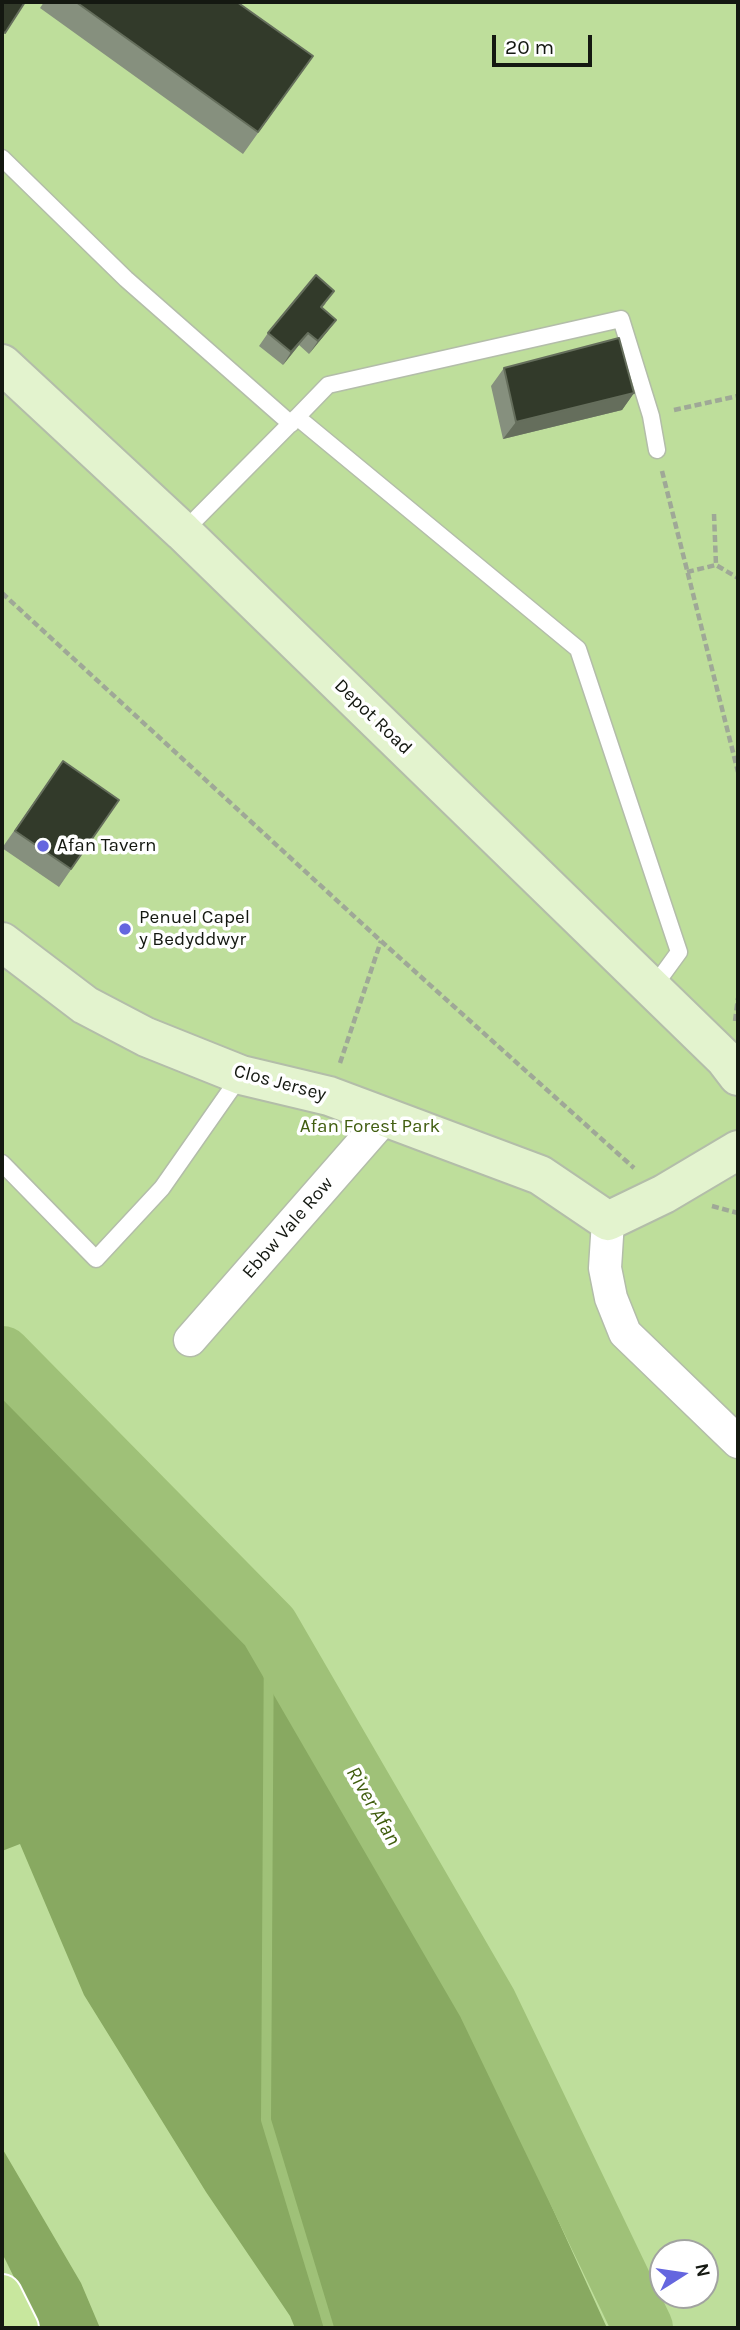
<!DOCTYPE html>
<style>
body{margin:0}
#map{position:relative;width:740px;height:2330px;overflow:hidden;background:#dbe6d1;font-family:Karla,sans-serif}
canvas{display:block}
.frame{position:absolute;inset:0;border:4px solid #141811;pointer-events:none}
.north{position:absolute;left:649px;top:2239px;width:70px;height:70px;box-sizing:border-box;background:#fff;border:2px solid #a1a3a0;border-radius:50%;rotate:78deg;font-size:19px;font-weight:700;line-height:28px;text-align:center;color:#141811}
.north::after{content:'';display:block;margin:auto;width:24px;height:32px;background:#6566df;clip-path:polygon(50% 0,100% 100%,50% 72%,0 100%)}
.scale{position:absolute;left:492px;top:35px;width:100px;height:32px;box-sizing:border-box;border:4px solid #141811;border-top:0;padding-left:9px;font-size:21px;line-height:24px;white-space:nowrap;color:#141811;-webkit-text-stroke:5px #fff;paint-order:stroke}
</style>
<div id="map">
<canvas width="740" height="2330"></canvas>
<div class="frame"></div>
<div class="north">N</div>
<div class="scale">20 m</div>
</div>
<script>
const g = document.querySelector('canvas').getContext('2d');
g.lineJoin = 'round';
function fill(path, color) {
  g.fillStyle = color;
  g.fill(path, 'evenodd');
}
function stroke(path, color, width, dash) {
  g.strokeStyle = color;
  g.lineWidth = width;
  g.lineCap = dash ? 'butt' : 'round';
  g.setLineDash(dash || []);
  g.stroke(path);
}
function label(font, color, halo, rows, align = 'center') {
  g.font = font + ' Karla,sans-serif';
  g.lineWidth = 7;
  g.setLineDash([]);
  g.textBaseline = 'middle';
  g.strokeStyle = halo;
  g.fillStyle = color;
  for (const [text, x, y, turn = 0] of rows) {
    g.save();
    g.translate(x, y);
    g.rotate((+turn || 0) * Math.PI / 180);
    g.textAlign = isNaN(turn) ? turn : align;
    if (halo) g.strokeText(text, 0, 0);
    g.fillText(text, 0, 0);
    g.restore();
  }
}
fill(new Path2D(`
 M 2,2 L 738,2 L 738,2328 L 2,2328 ZM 663,2253 L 705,2253 L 705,2295 L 663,2295 Z`), '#bede9b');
fill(new Path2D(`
 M 2,1387 L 133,1526 L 246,1637 L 457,1998 L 607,2328 L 295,2328 L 290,2316 L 206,2192 L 84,1995 L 20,1844 L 2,1851 Z
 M 2,2148 L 81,2283 L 100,2328 L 39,2328 L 2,2253 Z`), '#88a961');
stroke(new Path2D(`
 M 269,1627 L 266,2120 L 329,2328`), '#9fc178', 10);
stroke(new Path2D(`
 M 2,1356 L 269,1627 L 487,2003 L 643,2328`), '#9fc178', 60);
const lane = new Path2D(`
 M 2,158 L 126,279 L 291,424
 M 297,417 L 328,385 L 621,319 L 651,416 L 657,450
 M 183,532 L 297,417 L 578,649 L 679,952 L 652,989
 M 2,1163 L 96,1259 L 162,1188 L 241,1075`);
const street = new Path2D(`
 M 608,1221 L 605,1268 L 611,1298 L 625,1333 L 738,1442
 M 190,1340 L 386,1116`);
const secondary = new Path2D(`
 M 2,364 L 183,532 L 725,1059 L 738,1076
 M 2,942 L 85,1005 L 146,1037 L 241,1075 L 329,1096 L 540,1175 L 608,1221 L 664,1194 L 738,1150`);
const primary = new Path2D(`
 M 2,2294 L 19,2328`);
stroke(lane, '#b3bda9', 19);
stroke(street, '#b3bda9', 35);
stroke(secondary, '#b3bda9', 42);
stroke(primary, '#fff', 42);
stroke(new Path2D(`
 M 674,410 L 738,396
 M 662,471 L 738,772
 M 714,514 L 716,565 L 738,578
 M 687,572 L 716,565
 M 2,593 L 381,941 L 634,1168
 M 735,1021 L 738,998
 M 340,1063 L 381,941
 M 712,1206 L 738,1213`), '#9fa897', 4.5, [7, 3.5]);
stroke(lane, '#fff', 16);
stroke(street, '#fff', 32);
stroke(secondary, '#e3f3ce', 38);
stroke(primary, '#c8e79e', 38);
fill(new Path2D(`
 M 44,2 L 237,2 L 313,56 L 243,154 L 40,8 Z
 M 326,303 L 322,308 L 336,320 L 309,354 L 299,345 L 283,365 L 259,346 L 268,333 Z
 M 504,368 L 634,393 L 622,410 L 503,439 L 491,386 Z
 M 63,761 L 119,800 L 59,887 L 2,848 Z`), '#86907e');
fill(new Path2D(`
 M 336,320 L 327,332 L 309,354 L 318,341 Z
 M 308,333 L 299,345 L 283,365 L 291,352 Z
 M 634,393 L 622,410 L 503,439 L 516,422 Z`), '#656e5c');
const building = new Path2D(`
 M 2,2 L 25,2 L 5,33 L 2,31 Z
 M 76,2 L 237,2 L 313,56 L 258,132 Z
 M 316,275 L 334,291 L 321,307 L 336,320 L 318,341 L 308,333 L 291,352 L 268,333 Z
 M 619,338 L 634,393 L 516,422 L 504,368 Z
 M 63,761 L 119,800 L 71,869 L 15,831 Z`);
fill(building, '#323a2a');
stroke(building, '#656e5c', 2);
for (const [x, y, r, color] of [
 [43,846,7,"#6566df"],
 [125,929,7,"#6566df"]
]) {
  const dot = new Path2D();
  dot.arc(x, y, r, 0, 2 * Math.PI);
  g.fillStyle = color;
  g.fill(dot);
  stroke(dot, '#fff', 2.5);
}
label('19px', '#141811', '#fff', [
 ["Depot Road",373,717,44],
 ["Clos Jersey",280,1083,15],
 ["Ebbw Vale Row",288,1228,-49]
]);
label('19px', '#141811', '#fff', [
 ["Afan Tavern",57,846],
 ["Penuel Capel",139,918],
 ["y Bedyddwyr",139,940]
], 'left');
label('19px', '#415e10', '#fff', [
 ["Afan Forest Park",370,1127]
]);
label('italic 21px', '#3f5d0d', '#fff', [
 ["River Afan",373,1806,60]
]);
</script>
